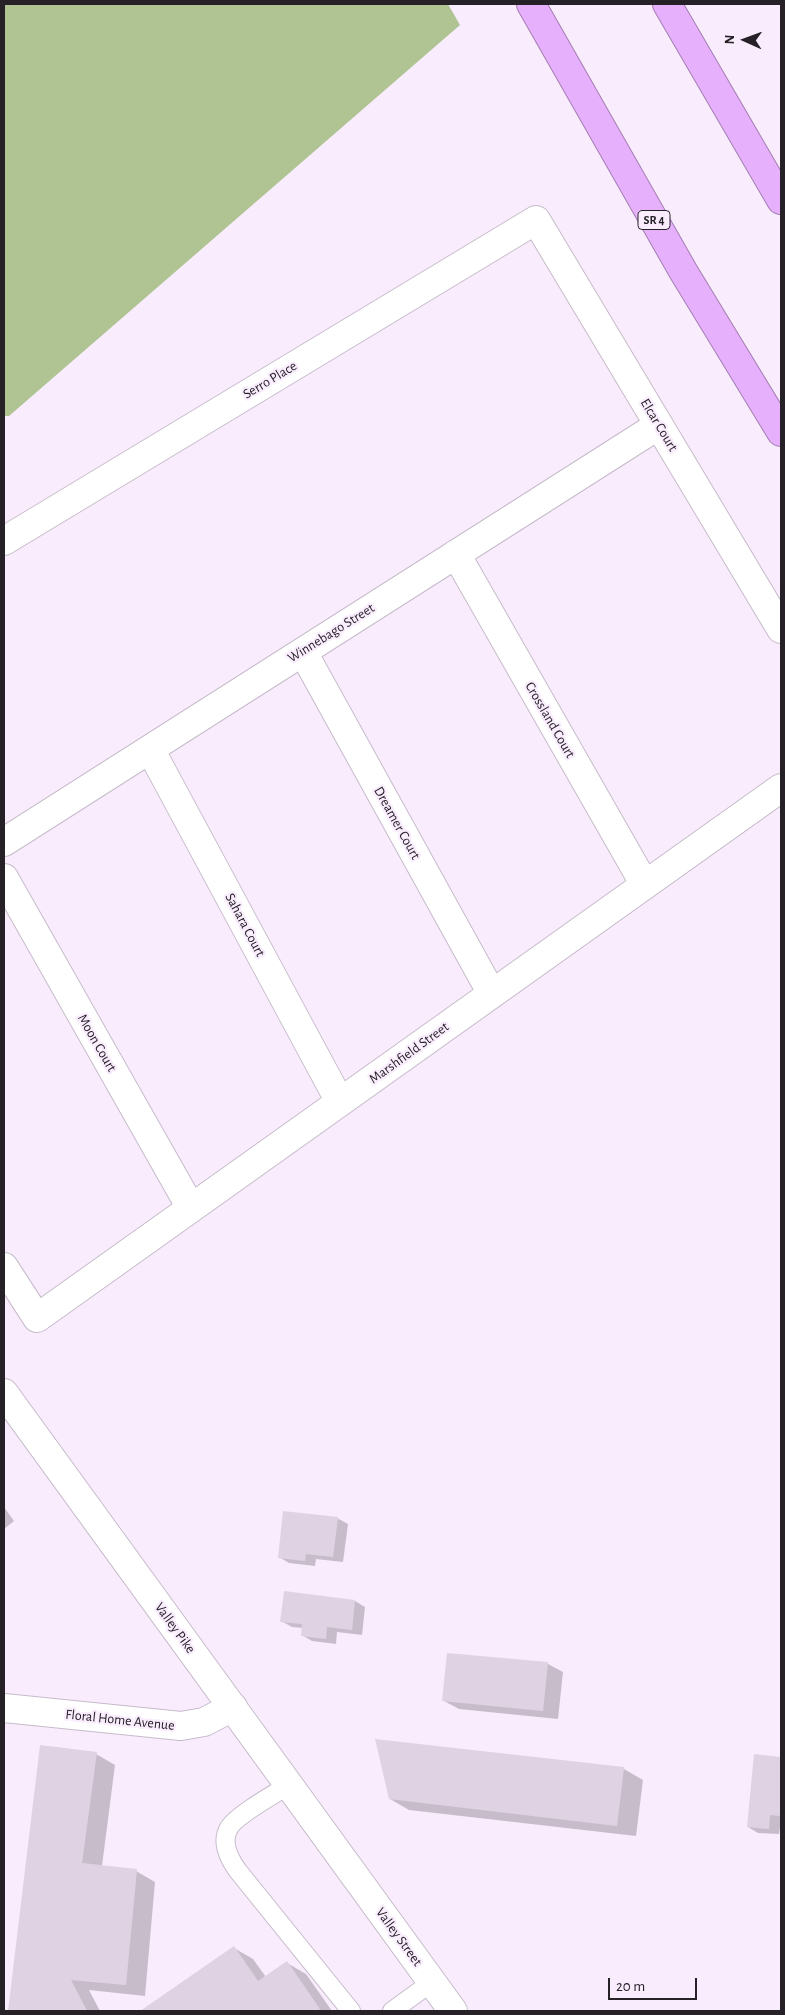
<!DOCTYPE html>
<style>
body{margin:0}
#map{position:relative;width:785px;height:2015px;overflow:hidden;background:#f9edfd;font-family:"Alegreya Sans",sans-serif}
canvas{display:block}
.frame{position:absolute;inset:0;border:5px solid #262127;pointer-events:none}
.north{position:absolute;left:720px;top:15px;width:50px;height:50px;-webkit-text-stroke:4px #f9edfd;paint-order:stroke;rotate:272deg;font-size:14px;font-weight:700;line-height:20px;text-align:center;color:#262127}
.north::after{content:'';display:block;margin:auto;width:18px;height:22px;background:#262127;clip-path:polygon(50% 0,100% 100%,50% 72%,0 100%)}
.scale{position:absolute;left:608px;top:1978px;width:89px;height:22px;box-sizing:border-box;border:2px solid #262127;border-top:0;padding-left:6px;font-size:15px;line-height:18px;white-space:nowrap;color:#262127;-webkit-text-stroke:4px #f9edfd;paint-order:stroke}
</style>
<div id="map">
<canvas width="785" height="2015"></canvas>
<div class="frame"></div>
<div class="north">N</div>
<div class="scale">20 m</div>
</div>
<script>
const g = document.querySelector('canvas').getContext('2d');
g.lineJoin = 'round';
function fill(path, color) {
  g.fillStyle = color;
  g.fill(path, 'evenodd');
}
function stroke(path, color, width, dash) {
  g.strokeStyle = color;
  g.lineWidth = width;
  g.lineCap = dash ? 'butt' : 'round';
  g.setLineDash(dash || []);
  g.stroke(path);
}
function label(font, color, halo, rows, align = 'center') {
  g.font = font + ' "Alegreya Sans",sans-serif';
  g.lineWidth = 4.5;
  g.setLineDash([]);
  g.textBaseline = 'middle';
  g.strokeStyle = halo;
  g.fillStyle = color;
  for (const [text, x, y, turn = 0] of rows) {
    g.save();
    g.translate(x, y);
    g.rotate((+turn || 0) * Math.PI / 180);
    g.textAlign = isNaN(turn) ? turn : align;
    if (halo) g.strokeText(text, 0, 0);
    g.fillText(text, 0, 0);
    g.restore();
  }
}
fill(new Path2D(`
 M 4,4 L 448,4 L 460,25 L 9,416 L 4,416 Z`), '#afc393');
fill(new Path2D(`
 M 4,1507 L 14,1521 L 4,1529 Z
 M 337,1518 L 348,1524 L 343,1562 L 316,1559 L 315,1566 L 289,1563 L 279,1557 Z
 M 285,1592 L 355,1601 L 365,1607 L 362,1635 L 337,1632 L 336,1644 L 312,1641 L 302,1635 L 303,1628 L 292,1627 L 281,1621 Z
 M 548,1664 L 563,1672 L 558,1719 L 459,1709 L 444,1701 Z
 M 41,1746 L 96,1754 L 115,1765 L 102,1866 L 136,1871 L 155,1882 L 145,1996 L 89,1990 L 100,2011 L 9,2011 Z
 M 755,1756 L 781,1758 L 781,1820 L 779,1834 L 758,1833 L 748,1827 Z
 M 624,1769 L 643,1780 L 636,1836 L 409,1810 L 390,1799 Z
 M 234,1948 L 253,1959 L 266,1977 L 287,1963 L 306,1974 L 332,2011 L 143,2011 Z`), '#0003');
fill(new Path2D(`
 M 283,1511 L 338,1517 L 333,1557 L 306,1554 L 305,1561 L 278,1558 Z
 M 284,1591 L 355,1600 L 352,1630 L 327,1627 L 326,1639 L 301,1636 L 302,1624 L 280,1622 Z
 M 447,1653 L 548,1662 L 543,1711 L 442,1701 Z
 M 375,1739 L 624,1767 L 617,1826 L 389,1799 Z
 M 40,1745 L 97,1752 L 82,1863 L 137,1869 L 126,1985 L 71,1980 L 87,2011 L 8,2011 Z
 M 754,1754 L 781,1757 L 781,1816 L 770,1815 L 769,1829 L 747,1827 Z
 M 234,1946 L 258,1981 L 287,1961 L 320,2009 L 316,2011 L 140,2011 Z`), '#dfd3e3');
const lane = new Path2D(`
 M 289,1785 C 276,1793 235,1816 229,1828 C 220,1843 230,1860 238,1871 L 351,2011
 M 392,2011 L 432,1982`);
const street = new Path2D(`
 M 4,541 L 536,220 L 781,629
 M 456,554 L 645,885
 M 303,652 L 492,994
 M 150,749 L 340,1102
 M 4,842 L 659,425
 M 4,878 L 191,1208
 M 4,1267 L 37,1318 L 781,788
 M 4,1708 L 181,1726 L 204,1722 L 233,1707`);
const secondary = new Path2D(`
 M 4,1393 L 453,2011`);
const highway = new Path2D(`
 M 531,4 L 683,271 L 781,432
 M 667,4 L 781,200`);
stroke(lane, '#c6bbca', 20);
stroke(street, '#c6bbca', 30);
stroke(secondary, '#c6bbca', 30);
stroke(highway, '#a37eb1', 30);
stroke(lane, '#fff', 18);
stroke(street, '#fff', 28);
stroke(secondary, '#fff', 28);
stroke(highway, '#e7b0fc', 28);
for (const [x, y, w] of [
 [654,220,32]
]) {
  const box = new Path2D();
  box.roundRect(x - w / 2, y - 9.5, w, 19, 4);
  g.fillStyle = '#f9edfd';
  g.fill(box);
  stroke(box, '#262127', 1);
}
label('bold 12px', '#262127', null, [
 ["SR 4",654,220]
]);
label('14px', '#262127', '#f9edfd', [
 ["Serro Place",270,380,-31],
 ["Elcar Court",659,425,59],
 ["Winnebago Street",331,633,-32],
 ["Crossland Court",550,720,60],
 ["Dreamer Court",397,823,61],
 ["Sahara Court",245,925,62],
 ["Moon Court",97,1043,60],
 ["Marshfield Street",409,1053,-36],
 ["Valley Pike",175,1628,54],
 ["Floral Home Avenue",120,1720,6],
 ["Valley Street",399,1937,54]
]);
</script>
